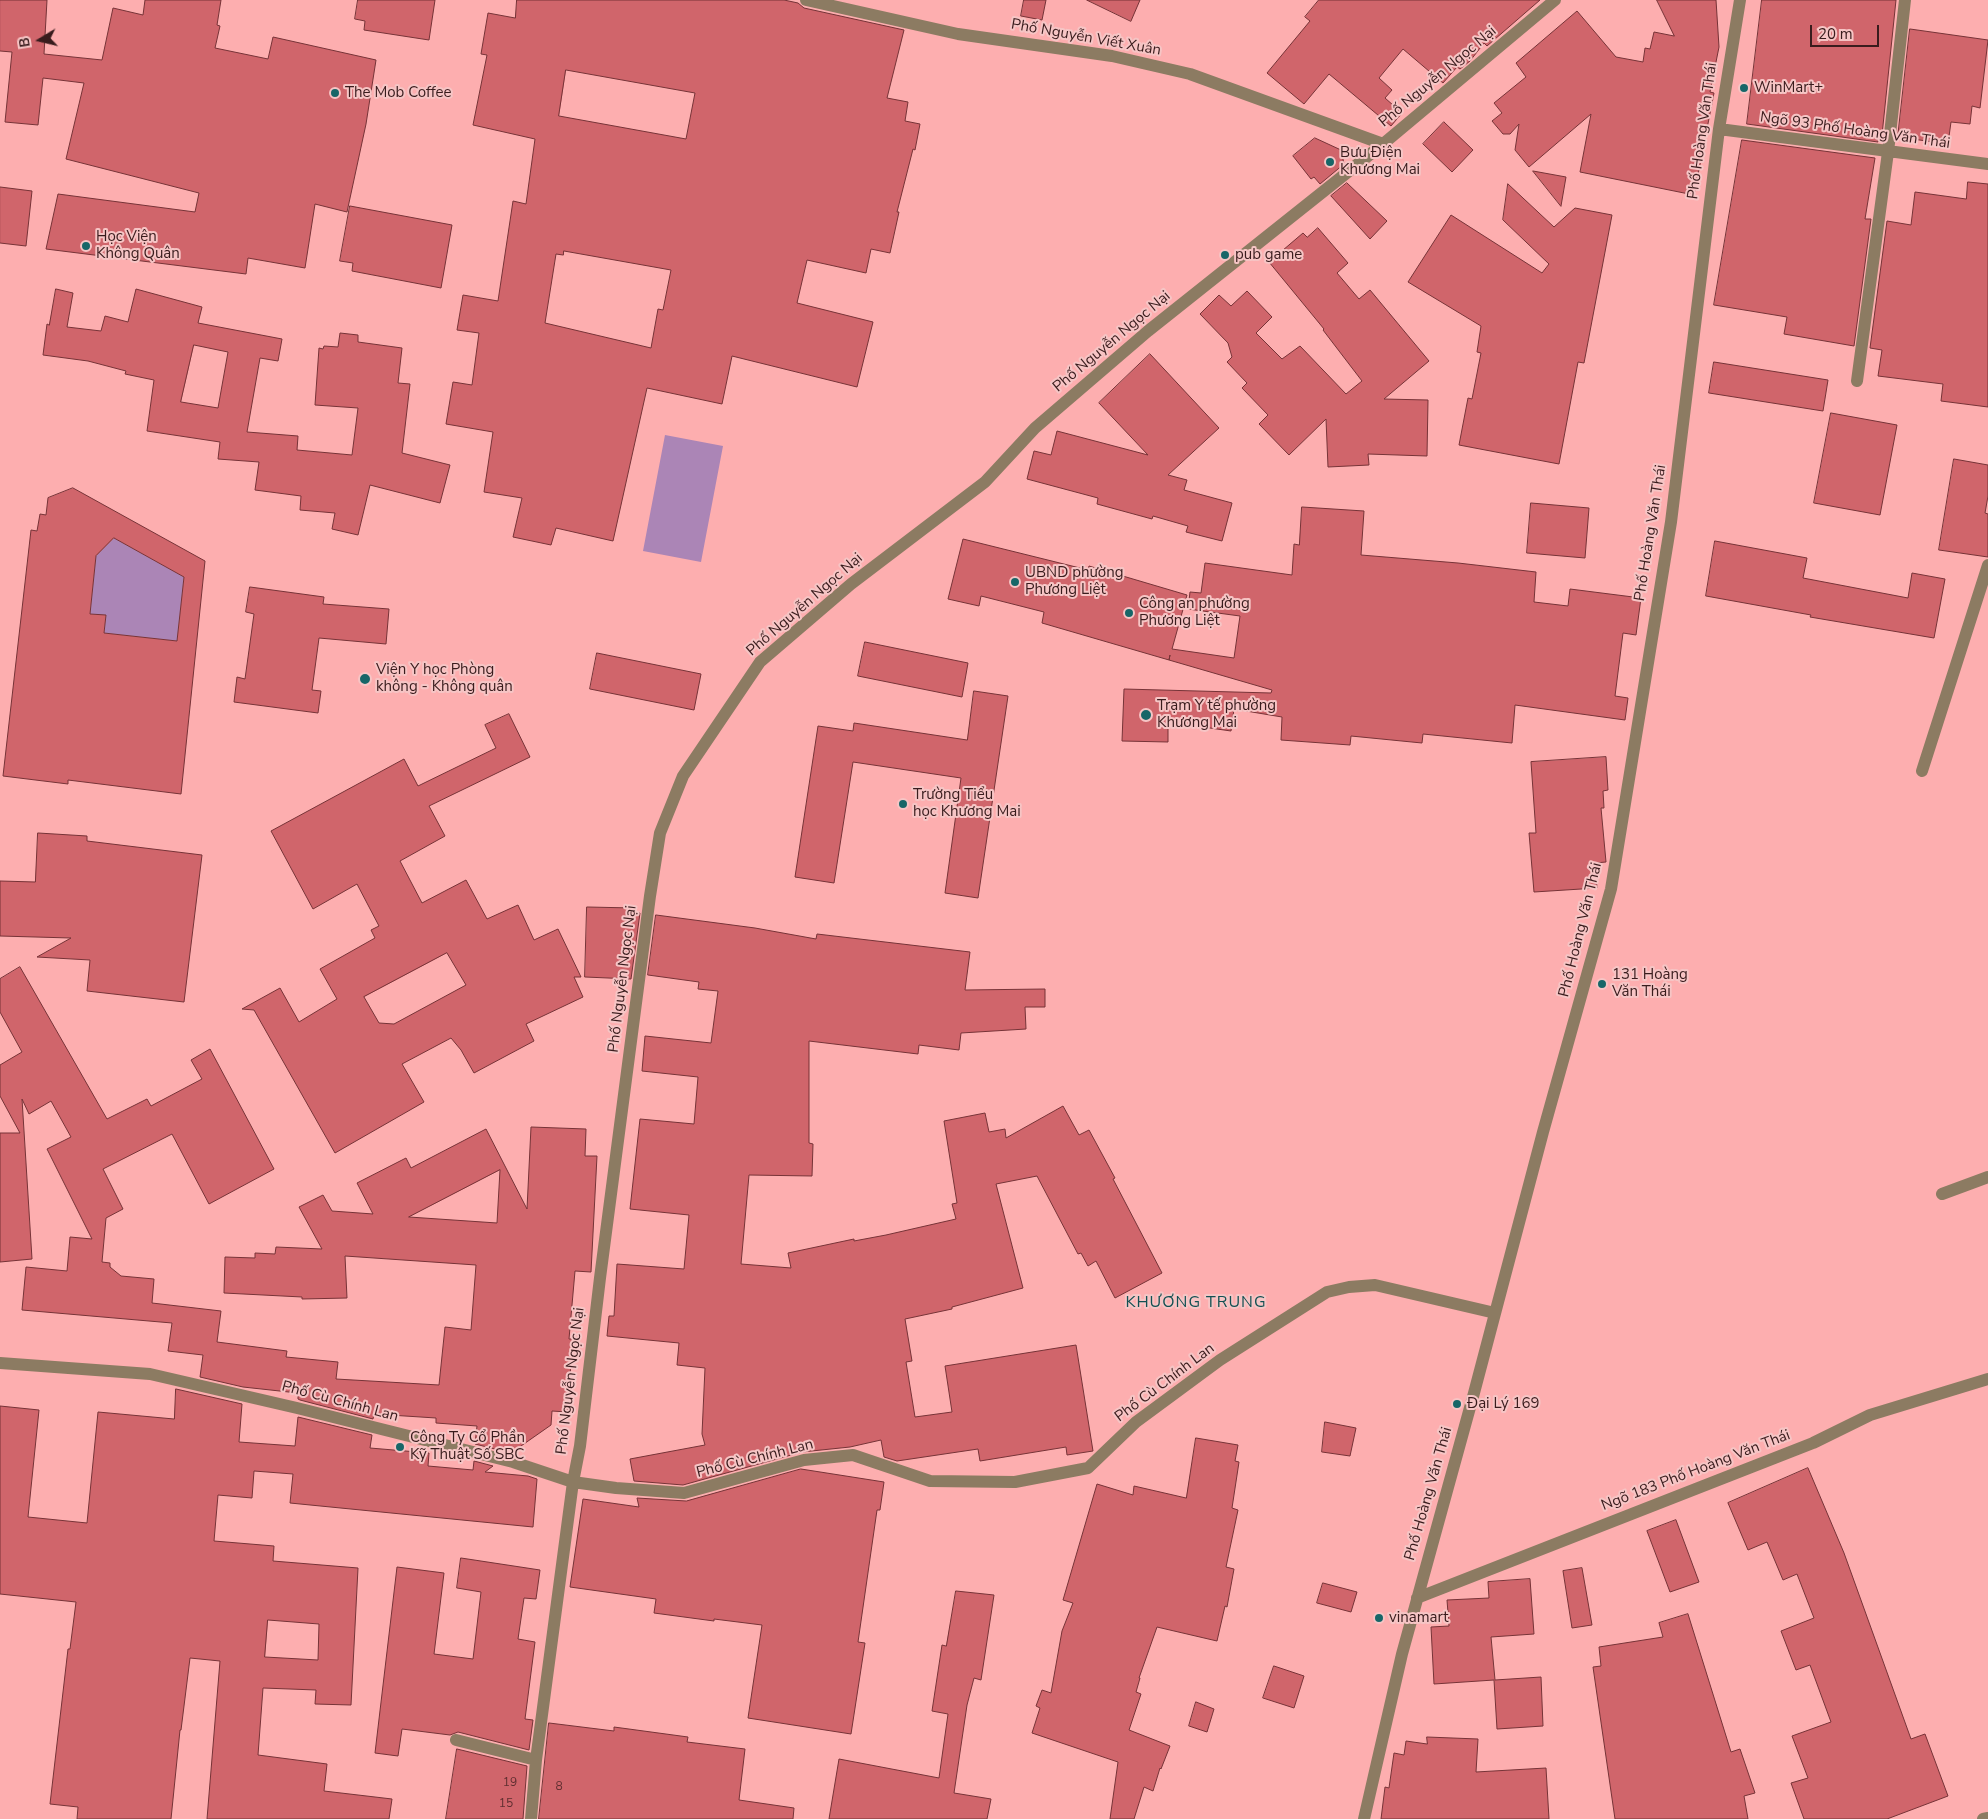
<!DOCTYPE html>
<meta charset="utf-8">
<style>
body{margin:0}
#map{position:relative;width:1988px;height:1819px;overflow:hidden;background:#fdaeaf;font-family:"Nunito Sans",sans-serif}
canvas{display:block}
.north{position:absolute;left:15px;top:15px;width:50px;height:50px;-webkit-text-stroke:4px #f6c5c5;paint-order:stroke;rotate:261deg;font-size:14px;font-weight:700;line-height:20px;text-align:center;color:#391c1d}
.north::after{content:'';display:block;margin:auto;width:18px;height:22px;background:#391c1d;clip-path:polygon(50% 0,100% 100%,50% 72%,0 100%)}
.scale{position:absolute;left:1810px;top:25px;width:69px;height:22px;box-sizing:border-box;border:2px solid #391c1d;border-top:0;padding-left:6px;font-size:15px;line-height:18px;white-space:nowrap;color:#391c1d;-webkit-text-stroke:4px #f6c5c5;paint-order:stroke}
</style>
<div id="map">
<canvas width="1988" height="1819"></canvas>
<div class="north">B</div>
<div class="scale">20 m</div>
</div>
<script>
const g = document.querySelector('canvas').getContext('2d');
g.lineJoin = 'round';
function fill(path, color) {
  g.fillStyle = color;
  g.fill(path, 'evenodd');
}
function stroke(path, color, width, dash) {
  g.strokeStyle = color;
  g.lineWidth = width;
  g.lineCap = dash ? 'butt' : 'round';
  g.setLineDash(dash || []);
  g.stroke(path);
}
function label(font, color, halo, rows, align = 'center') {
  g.font = font + ' "Nunito Sans",sans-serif';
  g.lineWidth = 4;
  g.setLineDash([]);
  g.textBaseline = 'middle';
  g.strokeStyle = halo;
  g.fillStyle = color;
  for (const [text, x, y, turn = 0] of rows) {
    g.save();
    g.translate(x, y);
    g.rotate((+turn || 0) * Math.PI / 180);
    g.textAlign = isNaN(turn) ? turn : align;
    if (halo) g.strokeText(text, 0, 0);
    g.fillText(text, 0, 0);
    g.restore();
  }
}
fill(new Path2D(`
 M 665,435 L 723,446 L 701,562 L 643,551 Z
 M 114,538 L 184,577 L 177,641 L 104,633 L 106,616 L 90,614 L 96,556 Z`), '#ab85b6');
const building = new Path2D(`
 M 0,0 L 47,0 L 44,54 L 102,60 L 113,8 L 143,15 L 145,0 L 221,0 L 217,25 L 220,26 L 215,48 L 268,59 L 273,37 L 376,60 L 366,124 L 347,212 L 315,204 L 305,268 L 248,258 L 246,274 L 46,249 L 58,194 L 195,212 L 199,193 L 66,159 L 84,83 L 43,78 L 38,125 L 5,122 L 12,52 L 0,51 Z
 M 358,0 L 435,0 L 429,40 L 364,30 L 365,21 L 355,19 Z
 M 517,0 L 784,0 L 798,3 L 804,8 L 904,30 L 887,98 L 908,102 L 905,121 L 920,124 L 915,150 L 913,149 L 897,212 L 899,212 L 890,253 L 871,249 L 866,273 L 807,260 L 797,303 L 873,322 L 857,387 L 732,356 L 722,404 L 647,388 L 613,541 L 556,528 L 551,545 L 513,537 L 522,498 L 484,492 L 493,432 L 446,424 L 453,382 L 472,385 L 479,333 L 457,330 L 463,295 L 498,301 L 513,201 L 526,204 L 535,139 L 473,125 L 487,55 L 481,54 L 488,13 L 515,18 ZM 566,70 L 695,93 L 686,139 L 559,116 ZM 564,251 L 671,270 L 663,310 L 658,309 L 651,348 L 545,323 L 556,254 L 563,255 Z
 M 1024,0 L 1046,0 L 1042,20 L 1021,16 Z
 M 1087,0 L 1140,0 L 1131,21 Z
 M 1319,0 L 1540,0 L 1487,46 L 1484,43 L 1470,61 L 1460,69 L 1457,67 L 1443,83 L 1403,49 L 1379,78 L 1392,90 L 1385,98 L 1402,113 L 1391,126 L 1329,74 L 1304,104 L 1267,73 L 1310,21 L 1305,17 Z
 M 1657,0 L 1716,0 L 1719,47 L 1710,92 L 1714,93 L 1694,195 L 1580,172 L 1591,114 L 1529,167 L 1515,150 L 1519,124 L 1510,134 L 1503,134 L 1492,121 L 1502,113 L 1494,103 L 1526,77 L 1516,63 L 1577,11 L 1616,57 L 1643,62 L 1645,48 L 1650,49 L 1654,32 L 1674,36 Z
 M 1762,0 L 1896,0 L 1882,135 L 1879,135 L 1878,142 L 1747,124 Z
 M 1910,29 L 1988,40 L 1980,108 L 1972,106 L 1970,124 L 1951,122 L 1948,144 L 1898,137 Z
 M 1444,122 L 1473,150 L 1452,172 L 1423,144 Z
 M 1315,138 L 1341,150 L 1344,164 L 1320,184 L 1314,177 L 1311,179 L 1293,156 Z
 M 1742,140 L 1875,158 L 1865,219 L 1871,219 L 1854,346 L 1784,334 L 1787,317 L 1714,305 Z
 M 1533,171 L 1566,177 L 1561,206 Z
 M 1968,182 L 1988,184 L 1988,407 L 1941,401 L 1943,384 L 1878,376 L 1882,350 L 1870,348 L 1887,221 L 1911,225 L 1915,192 L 1966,199 Z
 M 1347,183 L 1387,221 L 1370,239 L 1331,196 Z
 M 1508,184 L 1554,227 L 1575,208 L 1612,215 L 1584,363 L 1578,362 L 1559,464 L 1459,445 L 1468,398 L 1472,399 L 1481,353 L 1477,352 L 1481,326 L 1408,282 L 1451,215 L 1542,273 L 1549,264 L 1503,220 Z
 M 0,187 L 32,191 L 26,246 L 0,243 Z
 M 350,206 L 452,225 L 441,288 L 352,271 L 353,263 L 340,261 Z
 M 1318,228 L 1348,263 L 1337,273 L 1359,299 L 1370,290 L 1429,361 L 1384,399 L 1428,400 L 1427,456 L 1368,454 L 1369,465 L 1328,467 L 1326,419 L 1289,455 L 1259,424 L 1268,415 L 1242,388 L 1247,383 L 1227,362 L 1232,357 L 1228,343 L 1200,314 L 1219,295 L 1231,306 L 1247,291 L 1272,317 L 1256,333 L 1282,359 L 1300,346 L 1346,394 L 1362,381 L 1323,330 L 1324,329 L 1269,262 L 1303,233 L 1307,237 Z
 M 56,289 L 73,293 L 67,327 L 101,331 L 105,316 L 128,322 L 136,289 L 202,307 L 198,323 L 282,339 L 278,361 L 260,358 L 247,432 L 298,436 L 297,450 L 352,455 L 358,408 L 315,405 L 319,348 L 323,349 L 324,346 L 338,347 L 340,333 L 358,335 L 358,342 L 402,348 L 398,383 L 410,384 L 402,453 L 450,465 L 440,503 L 370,485 L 358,535 L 332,529 L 335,513 L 300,510 L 301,496 L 255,490 L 259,462 L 218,459 L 220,442 L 147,431 L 154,380 L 125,374 L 126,371 L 88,361 L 43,355 L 47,324 L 49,325 ZM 194,345 L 228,352 L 218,408 L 181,402 Z
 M 1150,354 L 1219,428 L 1168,475 L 1187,480 L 1184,490 L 1232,503 L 1222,541 L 1186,532 L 1188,526 L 1153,516 L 1152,519 L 1097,504 L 1098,498 L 1027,479 L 1034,451 L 1051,455 L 1057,431 L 1148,455 L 1099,403 Z
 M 1714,362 L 1828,380 L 1823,411 L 1709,393 Z
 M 1831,413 L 1897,425 L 1880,515 L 1814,503 Z
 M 1954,459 L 1988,465 L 1988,496 L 1985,513 L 1988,514 L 1988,557 L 1939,550 Z
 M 73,488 L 205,561 L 181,794 L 68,780 L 68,784 L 3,776 L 31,530 L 37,531 L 40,514 L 46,515 L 48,498 ZM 114,538 L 184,577 L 177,641 L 104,633 L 106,615 L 90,614 L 96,556 Z
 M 1531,503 L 1589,508 L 1585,558 L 1527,553 Z
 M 1302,507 L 1364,511 L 1361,555 L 1458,563 L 1536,572 L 1534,602 L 1568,606 L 1570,589 L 1641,598 L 1636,635 L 1623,633 L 1615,696 L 1628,698 L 1625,720 L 1515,705 L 1512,743 L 1423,734 L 1422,743 L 1351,736 L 1350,745 L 1281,740 L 1282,717 L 1234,709 L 1231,731 L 1168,722 L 1168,742 L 1122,741 L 1124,689 L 1271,693 L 1272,690 L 1169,660 L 1170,655 L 1169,660 L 1042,623 L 1044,612 L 981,596 L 979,606 L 948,599 L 963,539 L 1088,570 L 1089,566 L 1187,595 L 1172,649 L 1234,658 L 1240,616 L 1188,609 L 1190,592 L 1201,593 L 1205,563 L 1292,575 L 1294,544 L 1299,545 Z
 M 1715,541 L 1807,558 L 1803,578 L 1908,598 L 1912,573 L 1945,579 L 1934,638 L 1810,617 L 1811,615 L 1706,596 Z
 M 250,587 L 324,597 L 323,604 L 389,609 L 386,644 L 319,638 L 312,690 L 321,691 L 318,713 L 234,702 L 237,677 L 245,679 L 254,614 L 246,612 Z
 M 865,642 L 968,663 L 962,697 L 858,676 Z
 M 597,653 L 701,674 L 694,710 L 590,689 Z
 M 974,691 L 1008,696 L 978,898 L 945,893 L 961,778 L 853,762 L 834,883 L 795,877 L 818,726 L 853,731 L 854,723 L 967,740 Z
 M 509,714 L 530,757 L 429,806 L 445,836 L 400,861 L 422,903 L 466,880 L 487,919 L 518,905 L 534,940 L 558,929 L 581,977 L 574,977 L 583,997 L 526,1024 L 534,1041 L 474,1073 L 461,1050 L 451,1038 L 402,1064 L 424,1102 L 335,1153 L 254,1010 L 242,1009 L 280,988 L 299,1022 L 337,999 L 320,969 L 375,938 L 371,930 L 379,926 L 357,884 L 313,909 L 271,831 L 404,759 L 418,786 L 496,748 L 485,725 ZM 447,953 L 466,985 L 394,1024 L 379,1023 L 364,997 Z
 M 1606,757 L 1608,790 L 1603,791 L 1604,808 L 1601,808 L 1606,862 L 1595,863 L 1597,888 L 1534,892 L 1529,833 L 1536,833 L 1531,762 Z
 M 38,833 L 87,836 L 87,841 L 202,855 L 184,1002 L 87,991 L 90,960 L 37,957 L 71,938 L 0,936 L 0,881 L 35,882 Z
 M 587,907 L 634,908 L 633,912 L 640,913 L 631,979 L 585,977 Z
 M 656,915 L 755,928 L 816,939 L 817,934 L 970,952 L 965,990 L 1045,989 L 1045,1007 L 1025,1007 L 1026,1029 L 961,1033 L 959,1050 L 919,1045 L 918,1054 L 809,1041 L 809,1143 L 813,1144 L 812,1176 L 749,1175 L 741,1264 L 791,1268 L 788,1253 L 854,1239 L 854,1241 L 886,1235 L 956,1219 L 952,1204 L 957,1203 L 944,1121 L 985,1113 L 989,1132 L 1005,1129 L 1006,1138 L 1063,1106 L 1079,1135 L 1089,1130 L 1115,1178 L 1113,1179 L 1162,1273 L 1115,1298 L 1096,1261 L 1088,1266 L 1081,1253 L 1078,1254 L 1037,1176 L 996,1184 L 1023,1288 L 952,1307 L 952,1309 L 905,1319 L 912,1361 L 906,1362 L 915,1417 L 952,1412 L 945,1366 L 1076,1345 L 1093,1451 L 1067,1455 L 1066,1447 L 980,1461 L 978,1449 L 897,1461 L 884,1457 L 881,1440 L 850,1447 L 802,1452 L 683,1485 L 634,1481 L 630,1459 L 705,1445 L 702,1434 L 705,1368 L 677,1365 L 679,1343 L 607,1336 L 609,1316 L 614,1316 L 617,1264 L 684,1269 L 689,1215 L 630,1209 L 640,1119 L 694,1124 L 698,1077 L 642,1071 L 645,1036 L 711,1043 L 718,991 L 698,989 L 699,982 L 648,975 Z
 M 20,967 L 107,1119 L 147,1099 L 151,1106 L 202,1079 L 191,1060 L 210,1049 L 274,1169 L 209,1204 L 172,1134 L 103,1169 L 123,1209 L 106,1218 L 102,1262 L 110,1263 L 110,1267 L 121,1276 L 154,1279 L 152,1303 L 221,1311 L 217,1342 L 287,1351 L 286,1357 L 338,1362 L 336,1379 L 439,1385 L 445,1327 L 471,1330 L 476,1265 L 345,1256 L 347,1298 L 302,1299 L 302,1297 L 224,1293 L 225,1257 L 255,1258 L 255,1253 L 275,1254 L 276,1247 L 322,1249 L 299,1207 L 323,1195 L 332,1211 L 373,1214 L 357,1183 L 406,1158 L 411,1168 L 486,1129 L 527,1209 L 531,1127 L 586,1129 L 585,1156 L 597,1156 L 591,1272 L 575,1271 L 569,1339 L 573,1339 L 567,1412 L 552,1411 L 551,1425 L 511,1453 L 475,1444 L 477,1426 L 436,1423 L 436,1418 L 374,1414 L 373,1419 L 300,1400 L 298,1399 L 298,1393 L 243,1387 L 200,1377 L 203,1355 L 168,1351 L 172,1323 L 22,1310 L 26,1267 L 67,1271 L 70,1237 L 92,1239 L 47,1149 L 71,1137 L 51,1101 L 29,1114 L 22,1099 L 32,1259 L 0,1262 L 0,1133 L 20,1133 L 0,1096 L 0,1065 L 22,1052 L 0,1012 L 0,979 ZM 500,1170 L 497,1223 L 409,1217 Z
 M 176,1389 L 242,1404 L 239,1442 L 295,1446 L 298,1417 L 372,1435 L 370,1448 L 429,1453 L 428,1466 L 473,1470 L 474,1461 L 493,1466 L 485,1472 L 528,1476 L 537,1479 L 533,1527 L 290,1503 L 293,1474 L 254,1471 L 252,1498 L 218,1495 L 214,1541 L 274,1546 L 273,1561 L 358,1568 L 351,1705 L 315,1704 L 316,1690 L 263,1688 L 258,1755 L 327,1764 L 324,1791 L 392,1799 L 389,1819 L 207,1819 L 220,1661 L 190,1658 L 181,1730 L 180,1730 L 171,1819 L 77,1819 L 78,1807 L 50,1804 L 68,1649 L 70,1649 L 76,1602 L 0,1594 L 0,1406 L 39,1410 L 28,1517 L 87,1523 L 98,1412 L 174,1419 ZM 268,1620 L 319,1624 L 318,1660 L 265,1657 Z
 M 1325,1422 L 1356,1428 L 1350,1456 L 1322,1452 Z
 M 1196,1438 L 1238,1445 L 1235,1461 L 1239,1462 L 1232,1508 L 1238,1510 L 1226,1567 L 1234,1569 L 1227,1607 L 1225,1606 L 1217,1641 L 1157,1627 L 1139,1678 L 1140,1678 L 1136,1692 L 1141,1694 L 1129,1730 L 1170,1746 L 1161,1769 L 1160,1768 L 1153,1791 L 1144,1787 L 1134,1819 L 1110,1819 L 1118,1762 L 1032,1733 L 1040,1708 L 1036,1706 L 1042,1690 L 1051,1693 L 1062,1631 L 1073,1603 L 1063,1600 L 1097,1484 L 1133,1495 L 1134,1486 L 1186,1498 Z
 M 1808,1468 L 1844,1553 L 1911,1739 L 1925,1734 L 1948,1796 L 1887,1819 L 1804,1819 L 1791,1783 L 1808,1778 L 1792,1736 L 1831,1722 L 1810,1665 L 1796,1670 L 1781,1631 L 1814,1618 L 1797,1574 L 1783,1580 L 1767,1542 L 1748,1550 L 1728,1503 Z
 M 801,1469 L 884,1482 L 880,1510 L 877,1510 L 858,1642 L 865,1643 L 851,1734 L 748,1718 L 762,1625 L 714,1619 L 714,1621 L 654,1613 L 656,1599 L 570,1587 L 583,1499 L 639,1507 L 637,1498 L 686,1501 Z
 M 1676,1520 L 1699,1582 L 1670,1592 L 1647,1531 Z
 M 461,1558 L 540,1570 L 536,1599 L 524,1598 L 518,1639 L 535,1642 L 525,1719 L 533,1720 L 529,1750 L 458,1732 L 450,1735 L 402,1729 L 398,1756 L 375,1753 L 397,1567 L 444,1573 L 434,1654 L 473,1659 L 481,1592 L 457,1588 Z
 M 1582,1568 L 1592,1625 L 1572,1628 L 1563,1571 Z
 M 1530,1579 L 1534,1634 L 1491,1637 L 1495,1680 L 1541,1677 L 1543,1726 L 1497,1729 L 1494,1680 L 1434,1684 L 1431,1627 L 1449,1626 L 1447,1600 L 1489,1598 L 1488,1582 Z
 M 1323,1583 L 1357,1592 L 1351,1612 L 1317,1603 Z
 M 956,1591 L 994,1595 L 981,1680 L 974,1678 L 967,1705 L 954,1793 L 991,1799 L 987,1819 L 829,1819 L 839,1759 L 939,1778 L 948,1714 L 932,1711 L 942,1645 L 946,1646 Z
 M 1688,1614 L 1731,1752 L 1740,1749 L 1755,1793 L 1744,1796 L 1748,1819 L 1615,1819 L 1593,1667 L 1601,1666 L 1599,1647 L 1663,1637 L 1659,1623 Z
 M 1274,1666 L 1304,1676 L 1294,1708 L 1263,1698 Z
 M 1196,1702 L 1214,1709 L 1207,1732 L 1189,1726 Z
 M 549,1723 L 614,1731 L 614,1727 L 688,1737 L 687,1742 L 745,1749 L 739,1800 L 794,1808 L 793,1819 L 539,1819 Z
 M 1427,1737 L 1478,1739 L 1476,1772 L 1546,1768 L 1549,1819 L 1381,1819 L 1385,1787 L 1389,1788 L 1394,1753 L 1404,1755 L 1406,1741 L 1427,1744 Z
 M 457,1749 L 527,1766 L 523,1819 L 446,1819 Z`);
fill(building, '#d0656b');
stroke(building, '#763337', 1);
stroke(new Path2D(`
 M 806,0 L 958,34 L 1112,56 L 1190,74 L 1383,144
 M 1719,129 L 1988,164
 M 1857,381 L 1888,152 L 1905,0
 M 1922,771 L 1988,565
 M 1942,1194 L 1988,1177
 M 0,1363 L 150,1374 L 297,1408 L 513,1462 L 573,1482 L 616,1488 L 684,1493 L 804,1460 L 853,1455 L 930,1481 L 1015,1482 L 1088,1468 L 1136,1422 L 1220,1360 L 1327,1292 L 1349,1287 L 1375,1285 L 1495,1313
 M 1417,1598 L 1813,1443 L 1870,1415 L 1988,1379
 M 456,1740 L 536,1760
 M 531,1819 L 536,1760 L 573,1482 L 580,1446 L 600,1278 L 650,896 L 660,833 L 683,776 L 760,662 L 851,584 L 985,482 L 1035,428 L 1148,331 L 1383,144 L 1555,0
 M 1364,1819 L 1402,1654 L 1474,1393 L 1543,1132 L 1611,889 L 1671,522 L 1719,129 L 1740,0
 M 1983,1819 L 1988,1818`), '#8c7b62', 12);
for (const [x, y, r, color] of [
 [1744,88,5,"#176668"],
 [335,93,5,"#176668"],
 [1330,162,5,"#176668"],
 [86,246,5,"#176668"],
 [1225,255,5,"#176668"],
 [1015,582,5,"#176668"],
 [1129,613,5,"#176668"],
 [365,679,6,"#176668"],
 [1146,715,6,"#176668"],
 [903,804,5,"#176668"],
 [1602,984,5,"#176668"],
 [1457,1404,5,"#176668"],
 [400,1447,5,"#176668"],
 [1379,1618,5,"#176668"]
]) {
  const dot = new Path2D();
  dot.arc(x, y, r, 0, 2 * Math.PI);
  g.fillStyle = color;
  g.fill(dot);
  stroke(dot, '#f6c5c5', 2);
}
label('12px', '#5f2e30', null, [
 ["19",510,1783],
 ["8",559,1787],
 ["15",506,1804]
]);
label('15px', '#391c1d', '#f6c5c5', [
 ["Phố Nguyễn Viết Xuân",1086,38,10],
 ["Phố Nguyễn Ngọc Nại",1438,77,-40],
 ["Phố Hoàng Văn Thái",1703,131,-82],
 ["Ngõ 93 Phố Hoàng Văn Thái",1855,131,8],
 ["Phố Nguyễn Ngọc Nại",1112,342,-40],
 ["Phố Hoàng Văn Thái",1651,533,-81],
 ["Phố Nguyễn Ngọc Nại",805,605,-41],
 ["Phố Hoàng Văn Thái",1581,930,-76],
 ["Phố Nguyễn Ngọc Nại",623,979,-83],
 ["Phố Nguyễn Ngọc Nại",571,1381,-83],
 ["Phố Cù Chính Lan",1165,1383,-37],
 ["Phố Cù Chính Lan",340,1402,15],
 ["Phố Cù Chính Lan",755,1459,-14],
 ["Ngõ 183 Phố Hoàng Văn Thái",1696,1471,-21],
 ["Phố Hoàng Văn Thái",1429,1494,-74]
]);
label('15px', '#391c1d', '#f6c5c5', [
 ["WinMart+",1754,88],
 ["The Mob Coffee",345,93],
 ["Bưu Điện",1340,153],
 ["Khương Mai",1340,170],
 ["Học Viện",96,237],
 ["Không Quân",96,254],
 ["pub game",1235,255],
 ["UBND phường",1025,573],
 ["Phương Liệt",1025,590],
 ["Công an phường",1139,604],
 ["Phương Liệt",1139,621],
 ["Viện Y học Phòng",376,670],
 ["không - Không quân",376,687],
 ["Trạm Y tế phường",1157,706],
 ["Khương Mai",1157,723],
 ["Trường Tiểu",913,795],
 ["học Khương Mai",913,812],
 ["131 Hoàng",1612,975],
 ["Văn Thái",1612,992],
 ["Đại Lý 169",1467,1404],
 ["Công Ty Cổ Phần",410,1438],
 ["Kỹ Thuật Số SBC",410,1455],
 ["vinamart",1389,1618]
], 'left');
g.letterSpacing = '1px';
label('16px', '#125052', '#f6c5c5', [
 ["KHƯƠNG TRUNG",1196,1303]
]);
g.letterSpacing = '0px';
</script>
